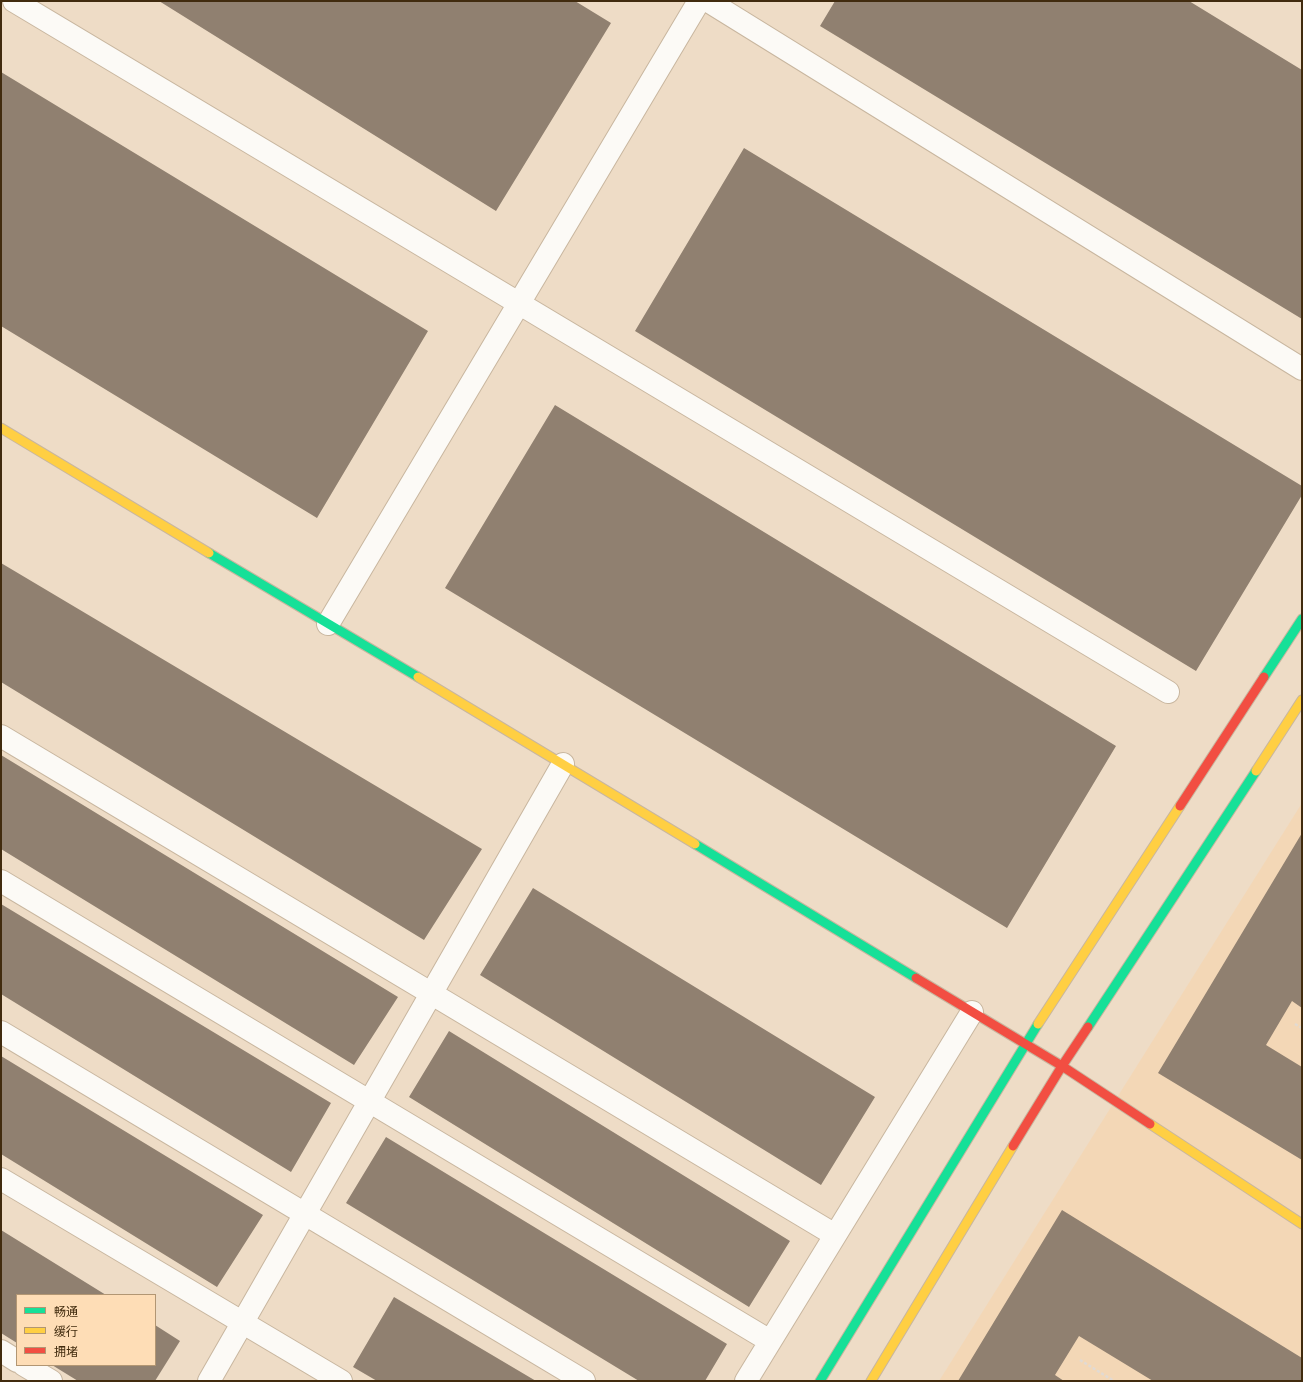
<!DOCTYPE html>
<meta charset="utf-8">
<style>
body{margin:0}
#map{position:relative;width:1303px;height:1382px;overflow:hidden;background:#eedcc6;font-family:Lato,"Noto Sans SC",sans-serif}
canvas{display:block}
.frame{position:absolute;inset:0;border:2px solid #412b0e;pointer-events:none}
.legend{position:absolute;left:16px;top:1294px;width:140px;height:72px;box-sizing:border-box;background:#feddb6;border:1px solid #b29673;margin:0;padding:5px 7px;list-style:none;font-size:12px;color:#412b0e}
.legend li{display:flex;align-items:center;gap:8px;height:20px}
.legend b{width:20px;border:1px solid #b29673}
</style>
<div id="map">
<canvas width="1303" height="1382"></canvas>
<div class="frame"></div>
<ul class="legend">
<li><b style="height:5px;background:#16e098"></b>畅通</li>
<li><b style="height:5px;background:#ffcf43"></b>缓行</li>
<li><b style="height:5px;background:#f24e42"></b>拥堵</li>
</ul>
</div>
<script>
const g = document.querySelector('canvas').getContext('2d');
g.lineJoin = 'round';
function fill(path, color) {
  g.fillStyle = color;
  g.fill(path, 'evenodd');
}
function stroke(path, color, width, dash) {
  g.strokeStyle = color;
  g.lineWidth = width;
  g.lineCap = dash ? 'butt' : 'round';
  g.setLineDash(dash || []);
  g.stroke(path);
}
fill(new Path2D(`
 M 1302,803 L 1302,1381 L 939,1381 Z`), '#f3d7b6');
fill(new Path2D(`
 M 159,1 L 575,1 L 611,23 L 496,211 Z
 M 835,1 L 1189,1 L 1302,70 L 1302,319 L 820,26 Z
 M 1,72 L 428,331 L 317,518 L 1,326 Z
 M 744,148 L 1302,486 L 1302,495 L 1196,671 L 635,331 Z
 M 555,405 L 1116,746 L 1007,928 L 445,588 Z
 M 1,563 L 482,849 L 424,940 L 1,682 Z
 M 1,755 L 398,997 L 354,1065 L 1,849 Z
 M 1302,833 L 1302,1008 L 1292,1001 L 1266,1045 L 1302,1067 L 1302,1160 L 1158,1073 Z
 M 533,888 L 875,1097 L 821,1185 L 480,975 Z
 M 1,904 L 331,1103 L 291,1172 L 1,994 Z
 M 449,1031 L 790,1241 L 749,1307 L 409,1097 Z
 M 1,1056 L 263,1215 L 217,1287 L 1,1154 Z
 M 386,1137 L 727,1344 L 705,1381 L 639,1381 L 346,1203 Z
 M 1062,1210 L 1302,1358 L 1302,1381 L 1153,1381 L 1079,1336 L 1055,1375 L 1064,1381 L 958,1381 Z
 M 1,1230 L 106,1295 L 17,1295 L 17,1343 L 1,1333 Z
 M 394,1297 L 536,1381 L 377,1381 L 353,1367 Z
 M 155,1325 L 180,1341 L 155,1381 L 78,1381 L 52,1365 L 155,1365 Z`), '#908070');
const street = new Path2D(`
 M 14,1 L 1168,692
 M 708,1 L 1302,369
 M 328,624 L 699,1
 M 1,736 L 835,1235
 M 1,881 L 770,1341
 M 1,1032 L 584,1381
 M 1,1179 L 341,1381
 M 1,1351 L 17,1361
 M 24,1365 L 51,1381
 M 209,1381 L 563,764
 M 746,1381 L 972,1012`);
const fast = new Path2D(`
 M 209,553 L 418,677
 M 1264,677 L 1302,619
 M 695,844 L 916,978
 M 1088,1027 L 1256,771
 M 820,1381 L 1038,1024`);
const slow = new Path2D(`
 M 1,428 L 209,553
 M 418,677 L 695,844
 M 1256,771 L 1302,700
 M 1038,1024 L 1180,806
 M 1150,1124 L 1302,1224
 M 871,1381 L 1013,1146`);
const jam = new Path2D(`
 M 1180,806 L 1264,677
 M 916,978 L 1062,1066 L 1150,1124
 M 1013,1146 L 1062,1066 L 1088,1027`);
stroke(street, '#c8b69f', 24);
stroke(fast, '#c8b69f', 11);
stroke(slow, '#c8b69f', 11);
stroke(jam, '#c8b69f', 11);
stroke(new Path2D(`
 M 1295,1024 L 1302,1028
 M 1080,1360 L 1114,1381`), '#e1dad3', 2.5, [3, 2]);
stroke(street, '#fcfaf6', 22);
stroke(fast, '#16e098', 9);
stroke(slow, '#ffcf43', 9);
stroke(jam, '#f24e42', 9);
</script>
